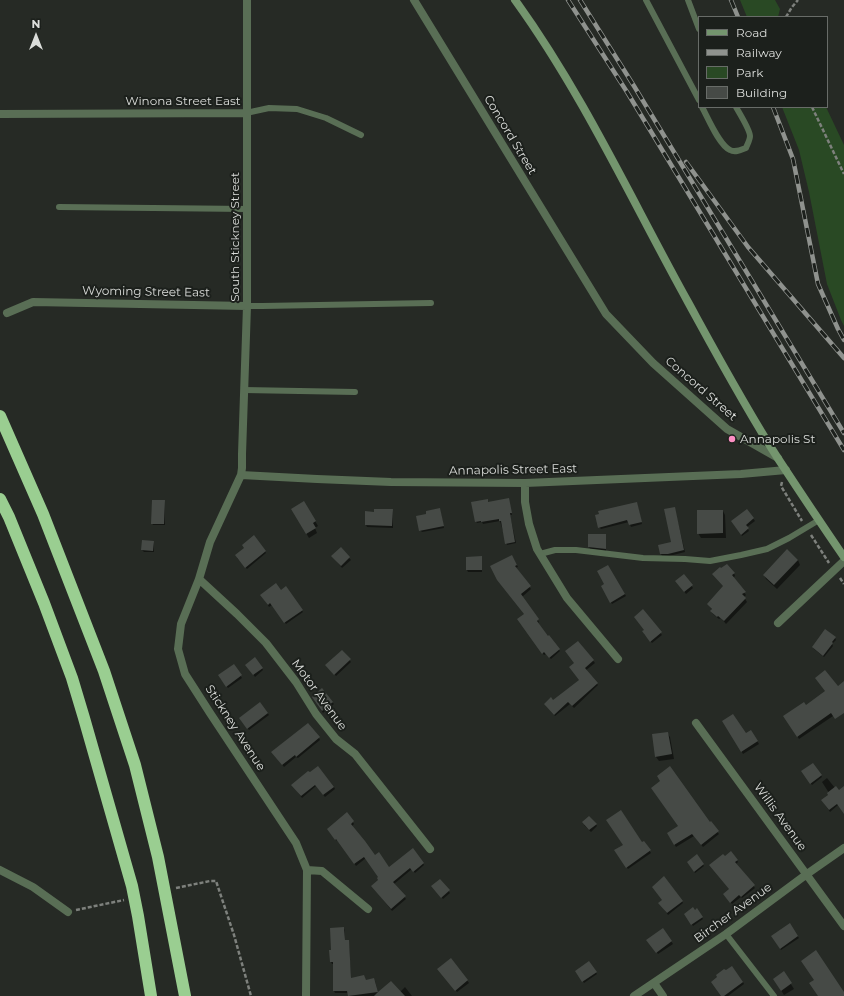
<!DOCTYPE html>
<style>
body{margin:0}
#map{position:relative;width:844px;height:996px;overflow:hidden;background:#262a25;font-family:Montserrat,sans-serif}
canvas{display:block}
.legend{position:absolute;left:698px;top:16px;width:130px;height:92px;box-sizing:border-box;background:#1c201c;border:1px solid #686c68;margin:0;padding:5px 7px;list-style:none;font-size:12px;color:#dbddda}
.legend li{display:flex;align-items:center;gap:8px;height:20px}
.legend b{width:20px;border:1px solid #686c68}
.north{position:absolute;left:16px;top:16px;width:40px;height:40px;-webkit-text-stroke:3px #1c201c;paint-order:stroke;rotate:0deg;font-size:11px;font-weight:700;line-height:16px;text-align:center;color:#dbddda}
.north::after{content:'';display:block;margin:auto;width:14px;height:18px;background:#dbddda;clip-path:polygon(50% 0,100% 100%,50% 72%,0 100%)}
</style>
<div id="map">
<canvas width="844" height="996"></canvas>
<ul class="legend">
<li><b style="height:5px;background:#74956e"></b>Road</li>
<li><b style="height:5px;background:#8f928e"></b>Railway</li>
<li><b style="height:11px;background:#294924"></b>Park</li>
<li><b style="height:11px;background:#464a46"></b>Building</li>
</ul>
<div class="north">N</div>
</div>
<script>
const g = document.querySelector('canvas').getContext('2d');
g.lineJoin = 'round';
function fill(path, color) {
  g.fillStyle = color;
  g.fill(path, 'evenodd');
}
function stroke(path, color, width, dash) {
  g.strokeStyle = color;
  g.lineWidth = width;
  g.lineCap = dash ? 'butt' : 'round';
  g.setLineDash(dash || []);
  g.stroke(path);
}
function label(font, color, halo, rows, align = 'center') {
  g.font = font + ' Montserrat,sans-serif';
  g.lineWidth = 4;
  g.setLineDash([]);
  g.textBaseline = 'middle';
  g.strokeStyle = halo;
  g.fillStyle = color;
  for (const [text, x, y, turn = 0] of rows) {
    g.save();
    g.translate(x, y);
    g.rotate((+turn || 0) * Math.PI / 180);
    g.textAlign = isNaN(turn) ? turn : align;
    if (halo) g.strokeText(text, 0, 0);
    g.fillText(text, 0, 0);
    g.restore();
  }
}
fill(new Path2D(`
 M 740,0 L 775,0 L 780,9 L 778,17 L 747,17 Z
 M 782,107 L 826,107 L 844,145 L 844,326 L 841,320 L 827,284 L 809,192 L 799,150 Z`), '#294924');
fill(new Path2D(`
 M 487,500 L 489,503 L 509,501 L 512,515 L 510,515 L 516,543 L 507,545 L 500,521 L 483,524 L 482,522 L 477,523 L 476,521 Z
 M 164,501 L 165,503 L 165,525 L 153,525 L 152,523 Z
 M 304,502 L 318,526 L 315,528 L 317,533 L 309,538 L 292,509 Z
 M 637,503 L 642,524 L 631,527 L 629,522 L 601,529 L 599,527 Z
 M 440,509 L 444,528 L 422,532 L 420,530 L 427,515 Z
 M 392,510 L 393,512 L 393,528 L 367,527 L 366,525 Z
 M 675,510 L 685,552 L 669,556 L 662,556 L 661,554 L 672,542 Z
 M 747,510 L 755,521 L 747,527 L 749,531 L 742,536 L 733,523 Z
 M 723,511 L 725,515 L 726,538 L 701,538 L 698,533 Z
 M 605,535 L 606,537 L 606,551 L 590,549 L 589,547 Z
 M 153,542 L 154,544 L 154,552 L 144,552 L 142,550 Z
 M 245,548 L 265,551 L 266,553 L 247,569 L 237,558 Z
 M 341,549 L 351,560 L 342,568 L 334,558 Z
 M 512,556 L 518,567 L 515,568 L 531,589 L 522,597 L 539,622 L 538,623 L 548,638 L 560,651 L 551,659 L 546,654 L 544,655 L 519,621 L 525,614 Z
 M 481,557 L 482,559 L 482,572 L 468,572 L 467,570 L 467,558 Z
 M 798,560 L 800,565 L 777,589 L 766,579 L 764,575 Z
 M 607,567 L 626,596 L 612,604 L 602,587 L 605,585 Z
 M 721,570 L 734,573 L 735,576 L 733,578 L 746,595 L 744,597 L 747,602 L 726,624 L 721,618 L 719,619 L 713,614 L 711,611 L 712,610 L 708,604 L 724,587 Z
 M 684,575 L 693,588 L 686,594 L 678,583 Z
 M 286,587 L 303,612 L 286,624 L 272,605 L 269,607 L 262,595 L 281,591 Z
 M 643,611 L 662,635 L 652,643 L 644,634 L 645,630 Z
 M 835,638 L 836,640 L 832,644 L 833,646 L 824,657 L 814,649 L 813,647 Z
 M 577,642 L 595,663 L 585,671 L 598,685 L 574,708 L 570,704 L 555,716 L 546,706 L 580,680 L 575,663 Z
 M 342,651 L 351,662 L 336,676 L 328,667 Z
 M 233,665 L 242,678 L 228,688 L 220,678 Z
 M 247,665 L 262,668 L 263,670 L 255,677 Z
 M 844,682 L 844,703 L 836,714 L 799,739 L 785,717 L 806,706 L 826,691 L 837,687 Z
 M 313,697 L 332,702 L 334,704 L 323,713 Z
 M 260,704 L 269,715 L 249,730 L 241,720 Z
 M 723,721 L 745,734 L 751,731 L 759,744 L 743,754 Z
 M 667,733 L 670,737 L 674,759 L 659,761 L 656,757 L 653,735 Z
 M 319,738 L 320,740 L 298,758 L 296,757 L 284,767 L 274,754 Z
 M 308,772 L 334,787 L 335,789 L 325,797 L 316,786 L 302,798 L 294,787 Z
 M 803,773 L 821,775 L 822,777 L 812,785 Z
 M 827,778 L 835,788 L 839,791 L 844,787 L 844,806 L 838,805 L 830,812 L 823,802 L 829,795 L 829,793 L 822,782 Z
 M 661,782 L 710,824 L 719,834 L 703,847 L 694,836 L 676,847 L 668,834 L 680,827 Z
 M 347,814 L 354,824 L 351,827 L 375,857 L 389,868 L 423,863 L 424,865 L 415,873 L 412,869 L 394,884 L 406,899 L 392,911 L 374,888 L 379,881 L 380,877 L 366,858 L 356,866 L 338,840 L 337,841 L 329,831 Z
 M 596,824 L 597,826 L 591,832 L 584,825 Z
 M 644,842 L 651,853 L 628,869 L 615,851 L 642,844 Z
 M 697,856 L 704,866 L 695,873 L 688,862 Z
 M 725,857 L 737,860 L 738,862 L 736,864 L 755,888 L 742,898 L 741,897 L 732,904 L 726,896 L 730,890 Z
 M 440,880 L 450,893 L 443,899 L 434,888 Z
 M 663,900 L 682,901 L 683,903 L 668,915 L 661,905 Z
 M 697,909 L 703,919 L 693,926 L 685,914 Z
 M 789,925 L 799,938 L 781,950 L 772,937 Z
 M 344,928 L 345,930 L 345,941 L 348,941 L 349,943 L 351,979 L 366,982 L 375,981 L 379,996 L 349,996 L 349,993 L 335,993 L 334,991 L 334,964 L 332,964 L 331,962 L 332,951 Z
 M 663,929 L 673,944 L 658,954 L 648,940 Z
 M 451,959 L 469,983 L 457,992 L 440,971 Z
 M 589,962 L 597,974 L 584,983 L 576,971 Z
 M 784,973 L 794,989 L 784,995 L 777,984 Z
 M 743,982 L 744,984 L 728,996 L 722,996 Z
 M 405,987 L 412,996 L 381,996 L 400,992 Z`), '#0007');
fill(new Path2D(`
 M 509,498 L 512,513 L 510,513 L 515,542 L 505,544 L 501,521 L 499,521 L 499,519 L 481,522 L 481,521 L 475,522 L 471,502 L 488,499 L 488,502 Z
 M 152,500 L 165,500 L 164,524 L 151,524 Z
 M 304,501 L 316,521 L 313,523 L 316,528 L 306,534 L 291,509 Z
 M 637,502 L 642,522 L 629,525 L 627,520 L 598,528 L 595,515 L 599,514 L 598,511 Z
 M 675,507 L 684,550 L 668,554 L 660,554 L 658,545 L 671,542 L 664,509 Z
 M 440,508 L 444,526 L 419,531 L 416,516 L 426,514 L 426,511 Z
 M 374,509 L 393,509 L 392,526 L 365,525 L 365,511 L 374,512 Z
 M 747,509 L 754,518 L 746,525 L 749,528 L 741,535 L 731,521 Z
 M 697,510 L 723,510 L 723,533 L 697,534 Z
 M 588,534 L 606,534 L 606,549 L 588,547 Z
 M 254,535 L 266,551 L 245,568 L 235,555 L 244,548 L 242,545 Z
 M 142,540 L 154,541 L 153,551 L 141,550 Z
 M 341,547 L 350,557 L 341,566 L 331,556 Z
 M 787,549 L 798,560 L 774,585 L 763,575 Z
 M 512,555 L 517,565 L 515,566 L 531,586 L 521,594 L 539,619 L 537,621 L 548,636 L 549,635 L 560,649 L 549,658 L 544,652 L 542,654 L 517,619 L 524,614 L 497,580 L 490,566 Z
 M 482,556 L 482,570 L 466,570 L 466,557 Z
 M 727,564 L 735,573 L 732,575 L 746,592 L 742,594 L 746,598 L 724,621 L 718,616 L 717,617 L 710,611 L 712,609 L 707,604 L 723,586 L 712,574 L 720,567 L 721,568 Z
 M 608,565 L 625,594 L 610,603 L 601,586 L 604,584 L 597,571 Z
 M 684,574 L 693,585 L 684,592 L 675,581 Z
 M 276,583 L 281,590 L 286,586 L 303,610 L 284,623 L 270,603 L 268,605 L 260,595 Z
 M 643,609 L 662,632 L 650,642 L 642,631 L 644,630 L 634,617 Z
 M 825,629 L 836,637 L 832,642 L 833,643 L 823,656 L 812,647 Z
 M 578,641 L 594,660 L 585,668 L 598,683 L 572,706 L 568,702 L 554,715 L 544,704 L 551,697 L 553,700 L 579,680 L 569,667 L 574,663 L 565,651 Z
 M 342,650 L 351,659 L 334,675 L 325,665 Z
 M 255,657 L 263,668 L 253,675 L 245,665 Z
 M 234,664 L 242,675 L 226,687 L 218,675 Z
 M 825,670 L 838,686 L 844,681 L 844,713 L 835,719 L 831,713 L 797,737 L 783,716 L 804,702 L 806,705 L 825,691 L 815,678 Z
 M 322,688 L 333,702 L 322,711 L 312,697 Z
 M 260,702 L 268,713 L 247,729 L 239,718 Z
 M 733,714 L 746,733 L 751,730 L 758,741 L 741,752 L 722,721 Z
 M 308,723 L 320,737 L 296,757 L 295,755 L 282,765 L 271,752 Z
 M 668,732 L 672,754 L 655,757 L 652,734 Z
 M 813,763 L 822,775 L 810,784 L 801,771 Z
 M 318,766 L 334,787 L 323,795 L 315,785 L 301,796 L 291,785 L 308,771 L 310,772 Z
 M 670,766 L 710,822 L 711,821 L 719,831 L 701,845 L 692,834 L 674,845 L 667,833 L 678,826 L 651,788 L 660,781 L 657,776 Z
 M 836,786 L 839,790 L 844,786 L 844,814 L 837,804 L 829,810 L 821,800 L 828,795 L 827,793 Z
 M 621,810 L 642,842 L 644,841 L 651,850 L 626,868 L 614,850 L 623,845 L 606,820 Z
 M 347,812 L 354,821 L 351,824 L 365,841 L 375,855 L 379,852 L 389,867 L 413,848 L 424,863 L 413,872 L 410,868 L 393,882 L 406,896 L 391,909 L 371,886 L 378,880 L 377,878 L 378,877 L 364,857 L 354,864 L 336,839 L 335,840 L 327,829 Z
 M 589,816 L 597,824 L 589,830 L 582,822 Z
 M 731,851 L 738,860 L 735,862 L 755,885 L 741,897 L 739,895 L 730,903 L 723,894 L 729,889 L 709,865 L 723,854 L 725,856 Z
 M 697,854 L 704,864 L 694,872 L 687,862 Z
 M 664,876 L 683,901 L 667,913 L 658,903 L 662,900 L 652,887 Z
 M 440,879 L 450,890 L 441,898 L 431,886 Z
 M 693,907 L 695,910 L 697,908 L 703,917 L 691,925 L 684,914 Z
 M 790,923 L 798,936 L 780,949 L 771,936 Z
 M 344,927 L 345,940 L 349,940 L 351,978 L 364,975 L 366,980 L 374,978 L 378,992 L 391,981 L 405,996 L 374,996 L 378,992 L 348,996 L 347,991 L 333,991 L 333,962 L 330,962 L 329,950 L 331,950 L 330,928 Z
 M 663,928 L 672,941 L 656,953 L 646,940 Z
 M 816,950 L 844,992 L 844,996 L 818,996 L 809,983 L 814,980 L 801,961 Z
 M 451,958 L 468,980 L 455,991 L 437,969 Z
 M 589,961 L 597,972 L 582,982 L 575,971 Z
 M 732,966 L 743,982 L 724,996 L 721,996 L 711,982 L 717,977 L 716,975 L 724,969 L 726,970 Z
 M 784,971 L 792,983 L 781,991 L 773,979 Z`), '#464a46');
stroke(new Path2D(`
 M 786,17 L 792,7 L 798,0
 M 812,107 L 844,174
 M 782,482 L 781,486 L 802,521
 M 811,535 L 829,563
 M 840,578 L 844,584
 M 176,888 L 210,881 L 216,881 L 234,935 L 251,996
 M 76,910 L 124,900`), '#7e817d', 2.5, [4, 2]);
stroke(new Path2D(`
 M 646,0 L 699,100
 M 688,0 L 699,29
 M 702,107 C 708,118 719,145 730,150 C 735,153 741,150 746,148 C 747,145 750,140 750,136 C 750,130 740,114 736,107
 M 246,113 L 269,108 L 297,109 L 326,118 L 361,135
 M 59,207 L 247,209
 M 247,306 L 262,306 L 431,303
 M 244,390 L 355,392
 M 540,554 L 555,550 L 576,550 L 643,558 L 685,559 L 710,561 L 741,555 L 767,549 L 789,538 L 819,520
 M 726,934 L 774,996`), '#596e55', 6);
stroke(new Path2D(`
 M 247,0 L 247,306 L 242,454 L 242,468 L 241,475 L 210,542 L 199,579 L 181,624 L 178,649 L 185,674 L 210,713 L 296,843 L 307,870 L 306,996
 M 414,0 L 606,314 L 653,363 L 727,429 L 778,458
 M 0,114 L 246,113
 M 7,313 L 33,302 L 247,306
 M 241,475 L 317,479 L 391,482 L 525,483 L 741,474 L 786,470
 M 525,483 L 525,502 L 529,524 L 537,549 L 567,598 L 618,659
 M 199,579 L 237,614 L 266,643 L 296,682 L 316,714 L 336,739 L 355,754 L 430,849
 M 778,623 L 844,561
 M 696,723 L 844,926
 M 0,870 L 33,887 L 68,912
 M 307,870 L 322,871 L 368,909
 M 654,983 L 663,996
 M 634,996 L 726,934 L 807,874 L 844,848`), '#596e55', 8);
stroke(new Path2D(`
 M 515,0 C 583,94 632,201 688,302 C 717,355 746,409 779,460 C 800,492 822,525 844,557`), '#74956e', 8);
stroke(new Path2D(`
 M 0,416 L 43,514 L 104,671 L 135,765 L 158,857 L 185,996
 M 0,499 L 9,517 L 44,603 L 72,678 L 84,718 L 132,886 L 138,916 L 151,996`), '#9ace91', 12);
const rail = new Path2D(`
 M 568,0 L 627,92 L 844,450
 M 580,0 L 634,86 L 844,433
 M 731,0 L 738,17
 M 773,107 L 793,159 L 818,284 L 838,329 L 844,340
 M 686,162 L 748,247 L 844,358`);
stroke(rail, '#8f928e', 4.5);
stroke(rail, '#1c201c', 3, [9]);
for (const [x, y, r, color] of [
 [732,439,4,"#fc8fc3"]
]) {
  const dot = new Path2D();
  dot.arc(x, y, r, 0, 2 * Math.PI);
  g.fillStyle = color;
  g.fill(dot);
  stroke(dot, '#1c201c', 1.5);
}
label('12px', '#dbddda', '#1c201c', [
 ["Winona Street East",183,101],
 ["Concord Street",510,135,59],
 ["South Stickney Street",235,237,-90],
 ["Wyoming Street East",146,292,1],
 ["Concord Street",701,389,41],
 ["Annapolis Street East",513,470,-1],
 ["Motor Avenue",319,695,54],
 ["Stickney Avenue",235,728,57],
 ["Willis Avenue",780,817,54],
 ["Bircher Avenue",733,913,-36]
]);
label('12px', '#dbddda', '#1c201c', [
 ["Annapolis St",740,439]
], 'left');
</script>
